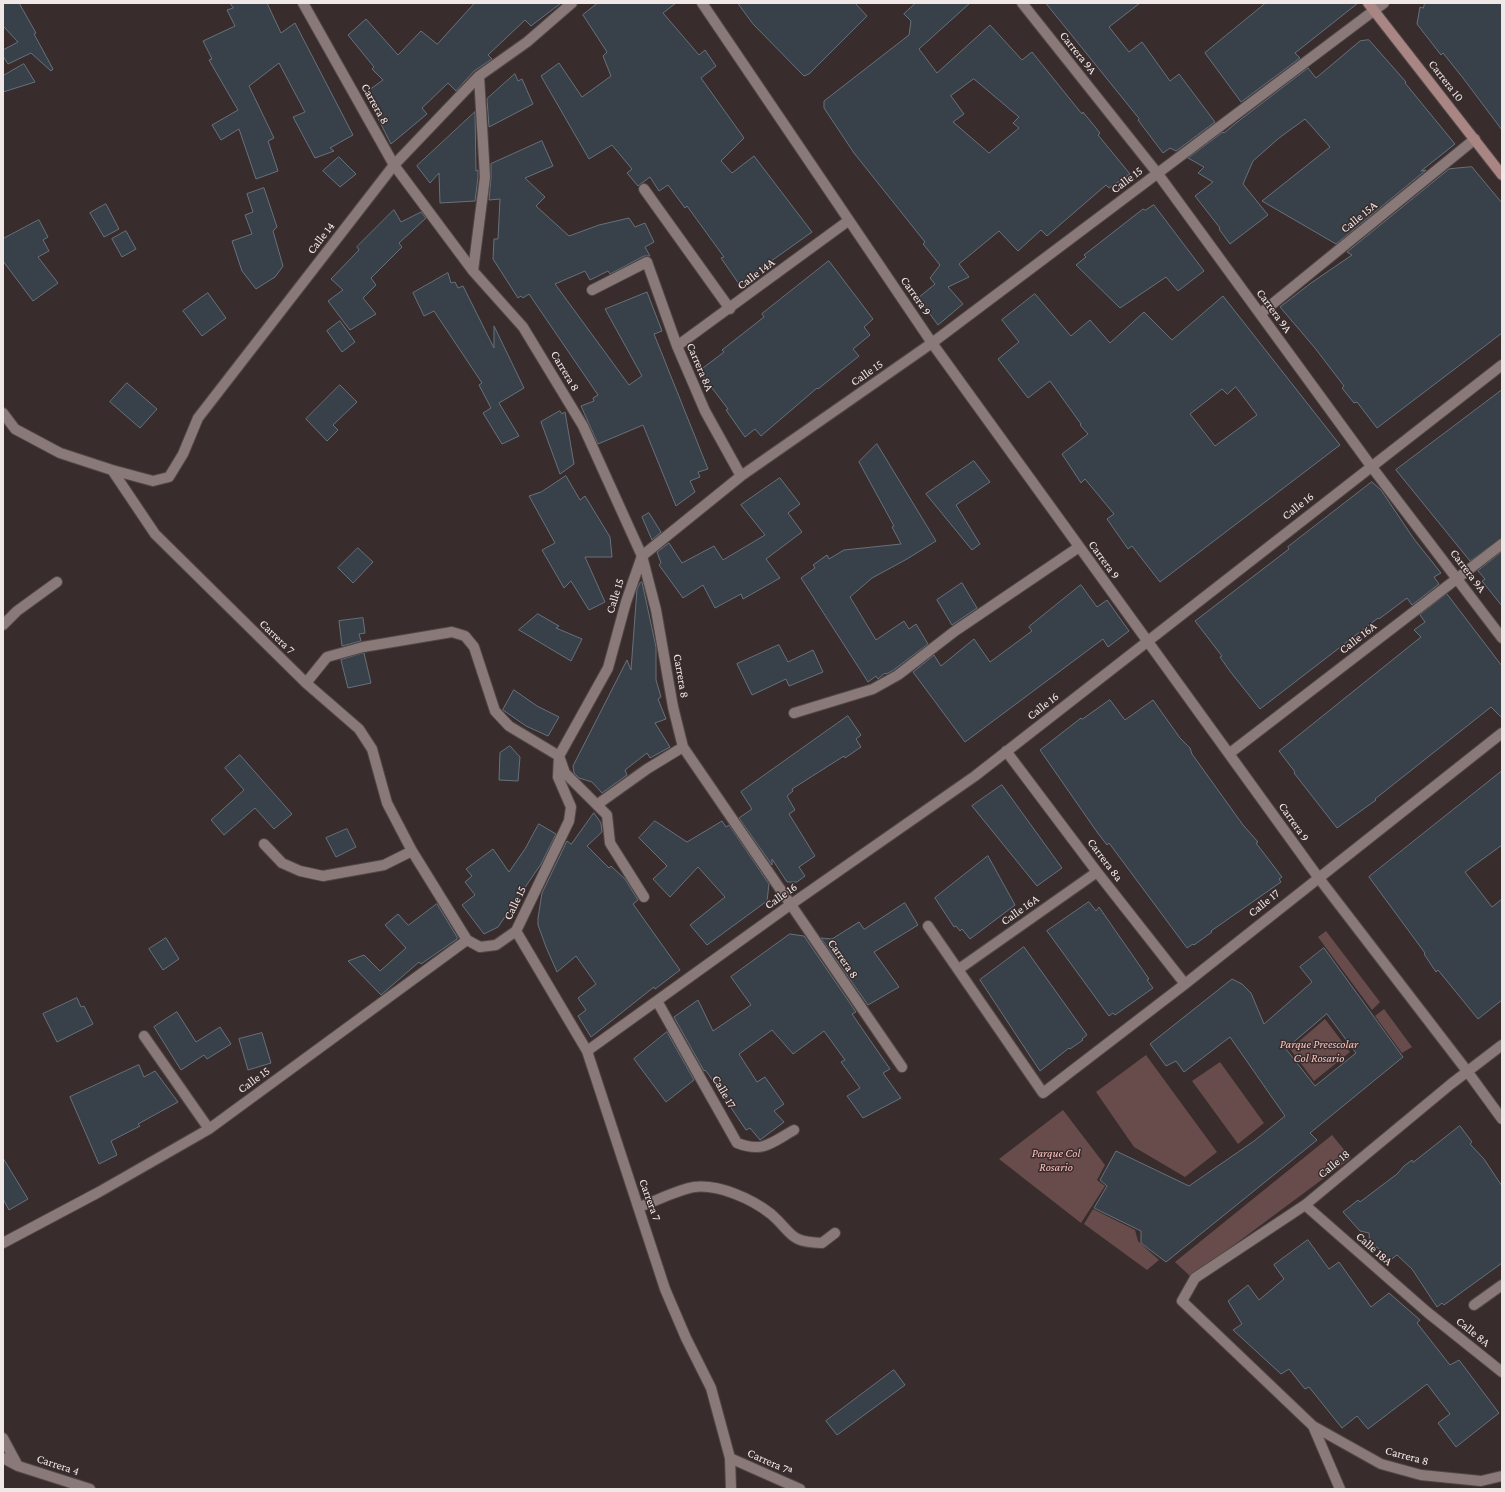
<!DOCTYPE html>
<meta charset="utf-8">
<style>
body{margin:0}
#map{position:relative;width:1505px;height:1492px;overflow:hidden;background:#392c2c;font-family:"Crimson Pro",serif}
canvas{display:block}
.frame{position:absolute;inset:0;border:4px solid #f0e8e7;pointer-events:none}
</style>
<div id="map">
<canvas width="1505" height="1492"></canvas>
<div class="frame"></div>
</div>
<script>
const g = document.querySelector('canvas').getContext('2d');
g.lineJoin = 'round';
function fill(path, color) {
  g.fillStyle = color;
  g.fill(path, 'evenodd');
}
function stroke(path, color, width, dash) {
  g.strokeStyle = color;
  g.lineWidth = width;
  g.lineCap = dash ? 'butt' : 'round';
  g.setLineDash(dash || []);
  g.stroke(path);
}
function label(font, color, halo, rows, align = 'center') {
  g.font = font + ' "Crimson Pro",serif';
  g.lineWidth = 3;
  g.setLineDash([]);
  g.textBaseline = 'middle';
  g.strokeStyle = halo;
  g.fillStyle = color;
  for (const [text, x, y, turn = 0] of rows) {
    g.save();
    g.translate(x, y);
    g.rotate((+turn || 0) * Math.PI / 180);
    g.textAlign = isNaN(turn) ? turn : align;
    if (halo) g.strokeText(text, 0, 0);
    g.fillText(text, 0, 0);
    g.restore();
  }
}
fill(new Path2D(`
 M 1326,931 L 1380,1002 L 1372,1010 L 1318,937 Z
 M 1384,1009 L 1412,1047 L 1402,1053 L 1375,1016 Z
 M 1325,1019 L 1350,1052 L 1314,1081 L 1290,1049 Z
 M 1146,1055 L 1217,1152 L 1185,1177 L 1134,1147 L 1096,1092 Z
 M 1220,1062 L 1264,1123 L 1238,1144 L 1192,1081 Z
 M 1063,1110 L 1105,1165 L 1097,1180 L 1105,1186 L 1081,1223 L 999,1159 Z
 M 1332,1135 L 1351,1158 L 1191,1277 L 1175,1262 Z
 M 1093,1209 L 1135,1230 L 1138,1241 L 1159,1260 L 1147,1270 L 1084,1224 Z`), '#674c4b');
const building = new Path2D(`
 M 3,3 L 19,3 L 36,33 L 34,34 L 53,69 L 51,71 L 31,53 L 8,64 L 3,56 L 3,50 L 18,42 L 3,26 Z
 M 230,3 L 267,3 L 281,33 L 295,23 L 353,135 L 330,148 L 334,151 L 315,158 L 293,117 L 305,112 L 279,63 L 249,86 L 274,138 L 268,141 L 278,171 L 256,179 L 239,129 L 221,140 L 212,125 L 238,110 L 209,60 L 212,59 L 203,41 L 235,26 L 227,10 L 233,8 Z
 M 475,3 L 561,3 L 531,26 L 525,20 L 488,55 L 492,59 L 474,71 L 456,91 L 448,83 L 422,108 L 427,114 L 391,144 L 365,93 L 383,80 L 372,69 L 374,67 L 348,35 L 366,19 L 398,55 L 421,31 L 437,44 Z
 M 598,3 L 676,3 L 663,13 L 699,55 L 705,50 L 716,66 L 701,78 L 744,138 L 721,161 L 732,173 L 754,156 L 812,232 L 739,284 L 721,258 L 724,257 L 687,206 L 685,208 L 668,185 L 659,191 L 650,177 L 638,186 L 627,173 L 632,169 L 612,145 L 589,159 L 541,76 L 559,63 L 582,97 L 611,76 L 603,56 L 607,52 L 583,15 Z
 M 738,3 L 855,3 L 867,16 L 809,74 L 804,76 L 753,24 Z
 M 916,3 L 970,3 L 919,49 L 937,73 L 990,25 L 1022,60 L 1032,52 L 1082,114 L 1083,112 L 1100,133 L 1098,135 L 1130,174 L 1109,188 L 1106,185 L 1047,236 L 1041,230 L 1018,251 L 999,231 L 959,264 L 969,277 L 948,287 L 963,304 L 938,325 L 918,298 L 935,284 L 930,278 L 940,265 L 923,244 L 925,242 L 854,153 L 824,108 L 824,101 L 909,35 L 911,21 L 904,14 ZM 974,79 L 1019,117 L 1013,123 L 1019,128 L 989,153 L 953,122 L 964,114 L 951,96 Z
 M 1046,3 L 1140,3 L 1109,27 L 1129,52 L 1142,42 L 1170,81 L 1179,74 L 1215,122 L 1176,151 L 1170,148 L 1163,153 L 1138,120 L 1139,119 Z
 M 1266,3 L 1358,3 L 1295,53 L 1300,58 L 1241,102 L 1205,53 Z
 M 1425,3 L 1502,3 L 1502,130 L 1463,78 L 1443,53 L 1441,55 L 1417,24 L 1420,7 L 1423,8 Z
 M 1369,40 L 1406,82 L 1405,83 L 1455,144 L 1421,171 L 1426,170 L 1336,244 L 1262,201 L 1330,147 L 1305,119 L 1279,138 L 1253,161 L 1243,184 L 1268,215 L 1230,244 L 1219,229 L 1220,228 L 1195,196 L 1213,182 L 1198,173 L 1204,167 L 1188,158 L 1223,132 L 1224,133 L 1236,123 L 1308,68 L 1316,78 L 1360,41 Z
 M 24,64 L 35,82 L 3,92 L 3,76 Z
 M 515,74 L 518,81 L 522,79 L 533,104 L 489,127 L 487,99 Z
 M 475,112 L 476,171 L 478,170 L 478,177 L 475,201 L 440,203 L 439,173 L 430,183 L 417,166 Z
 M 542,141 L 553,166 L 525,178 L 545,197 L 536,206 L 569,236 L 599,225 L 629,218 L 635,227 L 645,223 L 654,242 L 645,247 L 650,256 L 644,256 L 610,274 L 608,271 L 590,280 L 585,271 L 555,284 L 629,385 L 642,376 L 605,309 L 647,292 L 662,331 L 654,334 L 708,469 L 698,472 L 700,477 L 690,481 L 695,492 L 676,506 L 643,425 L 598,444 L 581,406 L 594,401 L 593,398 L 598,395 L 529,294 L 523,298 L 521,296 L 518,298 L 493,259 L 494,239 L 498,239 L 500,199 L 489,200 L 491,178 L 491,164 Z
 M 339,157 L 356,174 L 340,187 L 323,171 Z
 M 1472,167 L 1502,203 L 1502,333 L 1377,428 L 1357,402 L 1354,403 L 1342,388 L 1344,386 L 1315,348 L 1280,307 L 1311,283 L 1352,255 L 1347,252 L 1449,169 Z
 M 264,188 L 277,227 L 273,231 L 283,266 L 275,277 L 256,289 L 242,271 L 232,241 L 252,234 L 245,215 L 253,212 L 247,194 Z
 M 106,204 L 119,229 L 104,237 L 90,213 Z
 M 1154,205 L 1204,271 L 1178,291 L 1166,277 L 1120,308 L 1076,265 L 1086,257 L 1084,255 L 1143,209 L 1145,210 Z
 M 394,210 L 401,222 L 421,212 L 426,218 L 399,243 L 402,247 L 371,278 L 376,285 L 363,298 L 376,314 L 350,330 L 328,301 L 343,290 L 331,279 L 359,250 L 357,247 Z
 M 39,220 L 48,237 L 43,240 L 49,251 L 38,257 L 58,283 L 33,301 L 3,261 L 3,239 Z
 M 126,231 L 136,249 L 122,257 L 112,239 Z
 M 829,261 L 873,319 L 864,327 L 870,335 L 853,349 L 859,356 L 818,389 L 817,388 L 761,436 L 755,429 L 745,437 L 726,410 L 728,409 L 699,371 L 724,352 L 722,350 L 764,317 L 762,314 Z
 M 448,273 L 451,283 L 455,282 L 458,288 L 463,286 L 494,348 L 494,326 L 524,388 L 499,403 L 519,436 L 502,444 L 483,413 L 491,408 L 479,385 L 482,383 L 434,311 L 424,316 L 413,293 Z
 M 208,293 L 226,318 L 202,336 L 183,311 Z
 M 1035,294 L 1071,336 L 1090,320 L 1110,343 L 1144,312 L 1172,340 L 1223,296 L 1340,445 L 1160,582 L 1132,546 L 1128,549 L 1107,519 L 1114,514 L 1085,479 L 1081,483 L 1062,454 L 1088,434 L 1080,425 L 1081,424 L 1050,381 L 1028,398 L 998,359 L 1019,342 L 1002,320 ZM 1236,387 L 1257,415 L 1215,446 L 1190,414 L 1222,389 L 1227,394 Z
 M 340,321 L 355,342 L 342,352 L 327,331 Z
 M 127,383 L 157,409 L 140,428 L 110,402 Z
 M 340,385 L 357,402 L 333,425 L 338,430 L 327,441 L 306,419 Z
 M 1502,390 L 1502,538 L 1470,561 L 1396,470 Z
 M 560,411 L 562,414 L 565,412 L 574,464 L 560,474 L 541,422 Z
 M 877,444 L 936,541 L 907,559 L 872,578 L 850,597 L 876,640 L 904,621 L 909,629 L 916,624 L 928,644 L 892,671 L 886,674 L 885,673 L 878,679 L 876,676 L 868,682 L 801,578 L 815,568 L 813,565 L 827,555 L 829,559 L 844,550 L 901,544 L 892,527 L 894,526 L 859,462 Z
 M 974,461 L 990,482 L 956,505 L 980,544 L 972,550 L 926,494 Z
 M 566,476 L 580,500 L 585,496 L 610,537 L 612,557 L 585,557 L 605,602 L 589,610 L 571,581 L 564,588 L 542,550 L 555,543 L 529,496 L 541,492 Z
 M 780,478 L 800,504 L 788,513 L 802,532 L 766,559 L 780,578 L 743,599 L 741,594 L 715,608 L 703,585 L 683,598 L 659,565 L 661,563 L 657,552 L 669,543 L 682,563 L 714,546 L 723,560 L 765,535 L 741,505 Z
 M 1372,482 L 1381,490 L 1414,539 L 1441,573 L 1434,577 L 1439,584 L 1412,605 L 1407,598 L 1379,619 L 1378,618 L 1260,709 L 1229,670 L 1220,657 L 1222,656 L 1195,621 L 1289,549 L 1288,547 Z
 M 649,513 L 661,532 L 652,540 L 642,517 Z
 M 358,548 L 373,562 L 353,583 L 338,568 Z
 M 1502,552 L 1502,606 L 1482,581 L 1485,579 L 1478,571 Z
 M 642,582 L 656,647 L 656,680 L 661,697 L 658,699 L 666,719 L 655,723 L 670,747 L 650,758 L 647,753 L 625,770 L 627,775 L 602,793 L 592,782 L 579,778 L 574,773 L 573,766 L 627,660 L 631,670 L 637,589 L 640,583 Z
 M 962,583 L 977,608 L 952,625 L 937,600 Z
 M 1081,585 L 1097,607 L 1107,600 L 1129,631 L 1108,647 L 1103,639 L 965,742 L 913,672 L 934,655 L 941,666 L 974,639 L 990,662 L 1032,631 L 1029,627 Z
 M 1447,594 L 1502,666 L 1502,718 L 1491,707 L 1375,799 L 1376,800 L 1337,828 L 1294,773 L 1295,772 L 1279,751 L 1421,637 L 1414,630 L 1425,622 L 1420,615 Z
 M 538,614 L 559,626 L 556,628 L 582,639 L 571,661 L 519,630 Z
 M 363,618 L 365,633 L 359,634 L 361,641 L 342,646 L 339,621 Z
 M 779,645 L 788,662 L 813,650 L 823,672 L 789,686 L 786,679 L 752,695 L 737,664 Z
 M 364,653 L 371,683 L 348,688 L 341,660 Z
 M 514,690 L 537,706 L 559,717 L 548,736 L 526,726 L 503,710 Z
 M 1110,700 L 1125,720 L 1153,700 L 1180,738 L 1190,748 L 1192,754 L 1243,825 L 1258,842 L 1256,843 L 1282,877 L 1279,879 L 1281,882 L 1211,931 L 1212,932 L 1194,945 L 1193,944 L 1187,948 L 1109,843 L 1107,845 L 1097,832 L 1040,750 L 1081,718 L 1082,719 Z
 M 848,716 L 861,735 L 856,739 L 861,747 L 845,758 L 844,756 L 792,789 L 793,791 L 787,796 L 795,810 L 789,814 L 815,856 L 799,867 L 805,876 L 797,882 L 787,882 L 772,859 L 772,865 L 739,818 L 752,809 L 741,792 Z
 M 510,746 L 520,757 L 518,781 L 499,780 L 500,753 Z
 M 240,755 L 292,814 L 274,829 L 255,808 L 224,835 L 211,820 L 244,790 L 225,768 Z
 M 1502,771 L 1502,845 L 1465,872 L 1492,907 L 1502,899 L 1502,1000 L 1478,1019 L 1438,970 L 1436,972 L 1424,954 L 1425,953 L 1369,877 Z
 M 1002,785 L 1062,868 L 1037,886 L 972,806 Z
 M 594,813 L 601,823 L 602,832 L 587,846 L 609,868 L 611,866 L 625,879 L 638,900 L 633,904 L 680,970 L 655,989 L 654,987 L 591,1037 L 578,1016 L 586,1010 L 578,998 L 596,984 L 576,956 L 557,972 L 546,947 L 538,925 L 538,918 L 542,893 L 567,841 L 571,844 Z
 M 655,821 L 687,842 L 722,821 L 726,827 L 729,825 L 769,884 L 767,901 L 707,945 L 690,925 L 725,897 L 698,867 L 670,897 L 653,879 L 667,866 L 639,838 Z
 M 539,824 L 556,834 L 541,864 L 498,927 L 484,934 L 462,905 L 475,895 L 465,882 L 472,876 L 466,869 L 493,849 L 509,872 L 525,849 Z
 M 347,829 L 356,847 L 336,857 L 326,838 Z
 M 988,856 L 1015,905 L 970,939 L 962,929 L 960,931 L 956,926 L 954,927 L 935,898 Z
 M 1089,902 L 1096,911 L 1099,907 L 1149,979 L 1147,980 L 1153,988 L 1115,1015 L 1113,1013 L 1109,1016 L 1047,931 Z
 M 905,903 L 918,925 L 874,952 L 899,987 L 868,1005 L 821,938 L 832,939 L 859,922 L 864,929 Z
 M 437,904 L 457,937 L 457,939 L 421,964 L 419,962 L 381,995 L 348,961 L 364,955 L 380,971 L 406,948 L 385,925 L 398,914 L 408,925 Z
 M 790,934 L 804,936 L 856,1012 L 852,1014 L 890,1069 L 883,1073 L 901,1098 L 863,1118 L 847,1096 L 860,1088 L 841,1062 L 845,1060 L 824,1031 L 793,1054 L 772,1030 L 739,1054 L 757,1082 L 765,1077 L 784,1104 L 774,1111 L 784,1122 L 760,1140 L 750,1128 L 746,1130 L 709,1075 L 705,1070 L 704,1071 L 674,1017 L 698,1000 L 713,1031 L 751,1005 L 731,977 Z
 M 166,938 L 179,959 L 163,970 L 149,949 Z
 M 1024,947 L 1087,1035 L 1082,1039 L 1083,1040 L 1070,1049 L 1069,1048 L 1040,1071 L 980,980 Z
 M 1324,948 L 1403,1057 L 1310,1133 L 1317,1140 L 1166,1262 L 1141,1243 L 1141,1231 L 1094,1208 L 1107,1186 L 1100,1180 L 1116,1151 L 1189,1186 L 1254,1141 L 1285,1116 L 1230,1037 L 1184,1072 L 1176,1061 L 1166,1066 L 1150,1044 L 1232,979 L 1242,984 L 1251,993 L 1264,1024 L 1312,982 L 1300,967 ZM 1327,1014 L 1356,1053 L 1315,1086 L 1286,1049 Z
 M 77,998 L 81,1007 L 84,1006 L 93,1024 L 57,1042 L 43,1014 Z
 M 177,1012 L 196,1042 L 220,1027 L 231,1044 L 207,1059 L 204,1055 L 181,1070 L 154,1027 Z
 M 667,1032 L 694,1080 L 666,1102 L 634,1059 Z
 M 262,1033 L 271,1063 L 248,1070 L 239,1039 Z
 M 139,1065 L 144,1077 L 155,1071 L 178,1102 L 138,1124 L 140,1126 L 111,1141 L 117,1155 L 99,1164 L 70,1097 Z
 M 1460,1126 L 1472,1142 L 1470,1144 L 1484,1159 L 1502,1186 L 1502,1263 L 1444,1305 L 1442,1303 L 1437,1307 L 1412,1269 L 1397,1255 L 1389,1261 L 1377,1247 L 1370,1249 L 1369,1233 L 1360,1231 L 1343,1212 L 1358,1200 L 1360,1202 L 1397,1174 L 1404,1166 L 1412,1160 L 1413,1162 Z
 M 3,1158 L 28,1199 L 9,1210 L 3,1199 Z
 M 1308,1240 L 1329,1269 L 1339,1262 L 1371,1307 L 1389,1293 L 1420,1320 L 1417,1323 L 1450,1365 L 1459,1360 L 1499,1413 L 1456,1447 L 1438,1423 L 1450,1414 L 1427,1384 L 1368,1429 L 1357,1416 L 1342,1428 L 1309,1387 L 1305,1389 L 1289,1369 L 1281,1374 L 1233,1330 L 1242,1324 L 1228,1301 L 1248,1285 L 1259,1300 L 1284,1279 L 1274,1265 Z
 M 894,1370 L 905,1385 L 837,1435 L 826,1421 Z`);
fill(building, '#384149');
stroke(building, '#67717a', 1);
const street = new Path2D(`
 M 303,3 L 394,165 L 473,271 L 523,327 L 583,426 L 642,556 L 656,610 L 673,707 L 683,747 L 902,1067
 M 702,3 L 932,343 L 1318,877 L 1467,1071 L 1502,1119
 M 1022,3 L 1158,174 L 1371,466 L 1502,638
 M 644,189 L 730,309
 M 473,271 L 485,177 L 479,76
 M 592,290 L 647,262 L 677,346 L 705,411 L 741,476
 M 1260,314 L 1475,139
 M 677,346 L 848,221
 M 3,413 L 15,429 L 60,453 L 112,470 L 153,481 L 169,477 L 183,454 L 198,418 L 394,165 L 479,76 L 527,42 L 572,3
 M 112,470 L 155,534 L 306,683 L 359,729 L 372,749 L 387,803 L 412,851 L 467,940
 M 3,625 L 17,611 L 57,582
 M 306,683 L 327,657 L 363,647 L 452,632 L 465,636 L 474,647 L 495,711 L 509,726 L 559,756 L 565,773 L 607,815 L 610,843 L 644,897
 M 794,713 L 873,689 L 898,675 L 955,631 L 1079,547
 M 1006,751 L 1097,872 L 1185,984
 M 1230,753 L 1502,544
 M 598,804 L 647,769 L 683,747
 M 264,844 L 282,863 L 300,871 L 323,876 L 384,865 L 412,851
 M 928,926 L 1043,1093 L 1185,984 L 1502,733
 M 516,931 L 587,1051 L 665,1289 L 686,1338 L 711,1388 L 730,1458 L 731,1489
 M 959,969 L 1097,872
 M 657,1001 L 737,1143 C 763,1153 771,1143 794,1130
 M 144,1036 L 209,1129
 M 1502,1045 L 1451,1084 L 1305,1205 L 1195,1278 L 1182,1301 L 1313,1426 L 1381,1464 L 1421,1475 L 1481,1481 L 1502,1476
 M 587,1051 L 790,905 L 975,776 L 1502,365
 M 1305,1205 L 1427,1312 L 1502,1372
 M 639,1207 C 656,1201 677,1190 694,1187 C 719,1184 752,1199 771,1214 C 793,1233 788,1242 822,1243 L 835,1233
 M 3,1243 L 99,1192 L 209,1129 L 467,940 L 480,947 L 496,945 L 516,931 L 569,821 L 571,807 L 558,777 L 559,756 L 608,668 L 626,602 L 642,556 L 741,476 L 932,343 L 1384,3
 M 1474,1305 L 1502,1285
 M 1313,1426 L 1340,1489
 M 3,1438 L 18,1466
 M 3,1458 L 18,1466 L 90,1489
 M 730,1458 L 800,1489`);
const secondary = new Path2D(`
 M 1368,3 L 1502,175`);
stroke(street, '#524847', 12);
stroke(secondary, '#524847', 12);
stroke(street, '#897a79', 10);
stroke(secondary, '#a98684', 10);
label('12px', '#f0e8e7', '#392c2c', [
 ["Carrera 9A",1078,53,51],
 ["Carrera 10",1446,81,52],
 ["Carrera 8",375,104,61],
 ["Calle 15",1127,180,-37],
 ["Calle 15A",1359,217,-39],
 ["Calle 14",321,238,-52],
 ["Calle 14A",756,274,-37],
 ["Carrera 9",916,296,55],
 ["Carrera 9A",1274,311,54],
 ["Carrera 8A",700,367,67],
 ["Carrera 8",565,371,59],
 ["Calle 15",867,373,-35],
 ["Calle 16",1298,506,-38],
 ["Carrera 9",1104,560,54],
 ["Carrera 9A",1468,571,53],
 ["Calle 15",615,596,-73],
 ["Carrera 7",277,637,44],
 ["Calle 16A",1358,638,-38],
 ["Carrera 8",681,676,80],
 ["Calle 16",1043,706,-38],
 ["Carrera 9",1294,822,55],
 ["Carrera 8a",1105,860,53],
 ["Calle 16",781,896,-35],
 ["Calle 15",515,903,-64],
 ["Calle 17",1264,903,-39],
 ["Calle 16A",1020,910,-35],
 ["Carrera 8",843,959,56],
 ["Calle 15",254,1080,-36],
 ["Calle 17",724,1092,60],
 ["Calle 18",1334,1164,-39],
 ["Carrera 7",650,1200,70],
 ["Calle 18A",1374,1249,41],
 ["Calle 8A",1473,1332,39],
 ["Carrera 8",1407,1456,15],
 ["Carrera 7ª",770,1462,24],
 ["Carrera 4",58,1465,18]
]);
label('italic 12px', '#fdc1bd', '#392c2c', [
 ["Parque Preescolar",1319,1044],
 ["Col Rosario",1319,1058],
 ["Parque Col",1056,1153],
 ["Rosario",1056,1167]
]);
</script>
